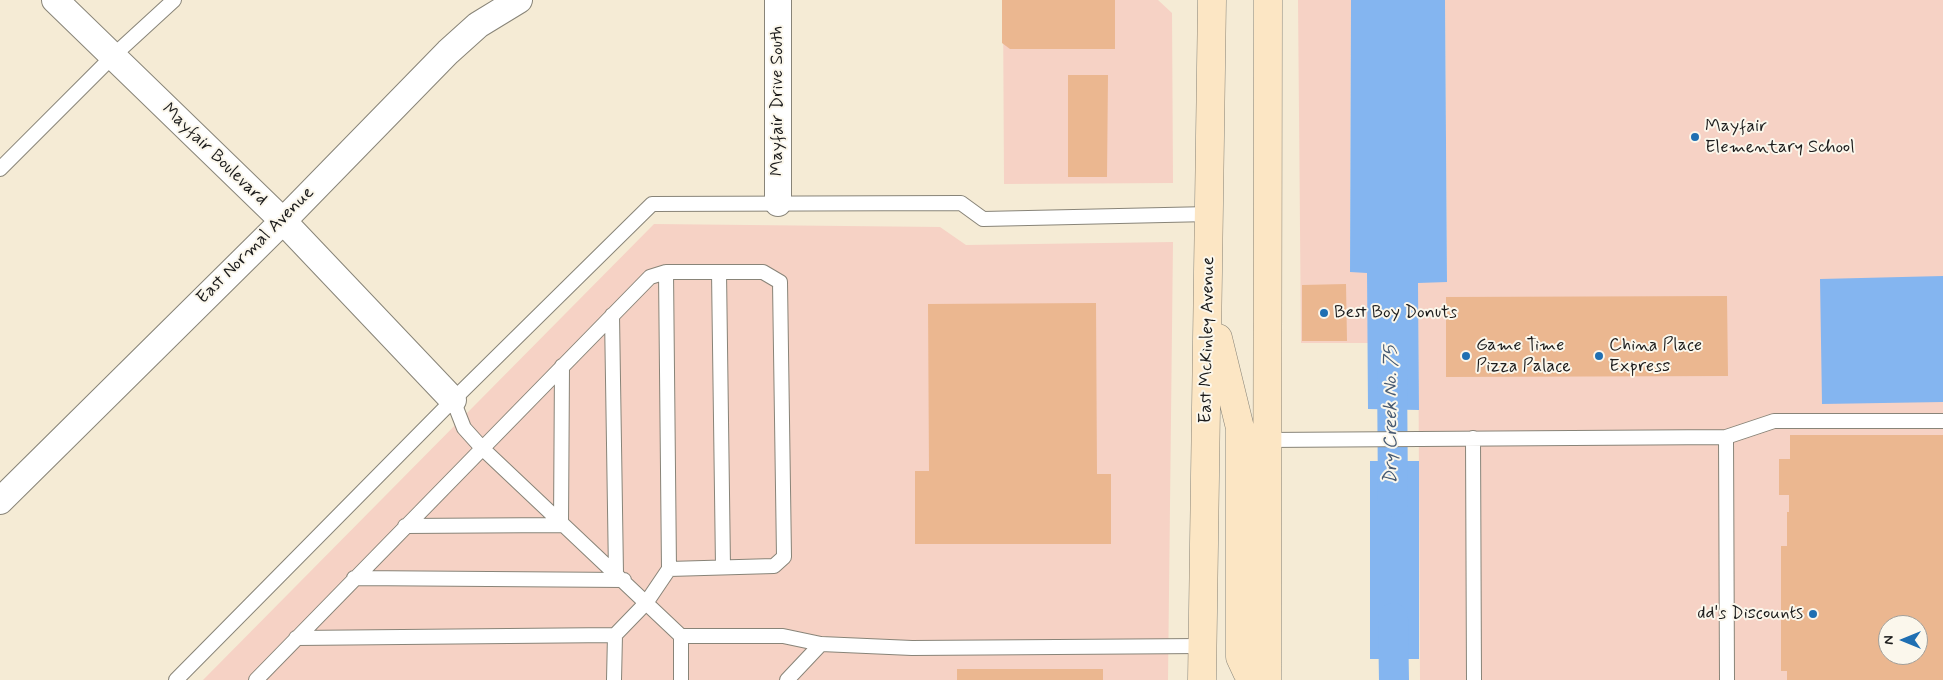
<!DOCTYPE html>
<style>
body{margin:0}
#map{position:relative;width:1943px;height:680px;overflow:hidden;background:#f5ebd5;font-family:Mynerve,sans-serif}
canvas{display:block}
.north{position:absolute;left:1878px;top:615px;width:50px;height:50px;box-sizing:border-box;background:#fbf7ec;border:1px solid #a29f99;border-radius:50%;rotate:270deg;font-size:14px;font-weight:700;line-height:20px;text-align:center;color:#1c1c1c}
.north::after{content:'';display:block;margin:auto;width:18px;height:22px;background:#1f6fb2;clip-path:polygon(50% 0,100% 100%,50% 72%,0 100%)}
</style>
<div id="map">
<canvas width="1943" height="680"></canvas>
<div class="north">N</div>
</div>
<script>
const g = document.querySelector('canvas').getContext('2d');
g.lineJoin = 'round';
function fill(path, color) {
  g.fillStyle = color;
  g.fill(path, 'evenodd');
}
function stroke(path, color, width, dash) {
  g.strokeStyle = color;
  g.lineWidth = width;
  g.lineCap = dash ? 'butt' : 'round';
  g.setLineDash(dash || []);
  g.stroke(path);
}
function label(font, color, halo, rows, align = 'center') {
  g.font = font + ' Mynerve,sans-serif';
  g.lineWidth = 4;
  g.setLineDash([]);
  g.textBaseline = 'middle';
  g.strokeStyle = halo;
  g.fillStyle = color;
  for (const [text, x, y, turn = 0] of rows) {
    g.save();
    g.translate(x, y);
    g.rotate((+turn || 0) * Math.PI / 180);
    g.textAlign = isNaN(turn) ? turn : align;
    if (halo) g.strokeText(text, 0, 0);
    g.fillText(text, 0, 0);
    g.restore();
  }
}
fill(new Path2D(`
 M 1003,0 L 1158,0 L 1172,13 L 1173,183 L 1004,184 Z
 M 1298,0 L 1351,0 L 1350,272 L 1367,272 L 1368,343 L 1301,343 Z
 M 1445,0 L 1943,0 L 1943,680 L 1420,680 L 1418,282 L 1447,281 ZM 1888,625 L 1918,625 L 1918,655 L 1888,655 Z
 M 654,224 L 940,227 L 966,245 L 1173,242 L 1168,680 L 203,680 Z`), '#f6d2c5');
fill(new Path2D(`
 M 1351,0 L 1445,0 L 1447,282 L 1418,283 L 1419,410 L 1368,409 L 1367,273 L 1350,272 Z
 M 1943,276 L 1943,402 L 1822,404 L 1820,279 Z
 M 1370,461 L 1419,461 L 1419,659 L 1370,659 Z`), '#84b5f0');
stroke(new Path2D(`
 M 1392,368 L 1393,502
 M 1393,618 L 1394,680`), '#84b5f0', 30);
fill(new Path2D(`
 M 1002,0 L 1115,0 L 1115,49 L 1010,49 L 1002,43 Z
 M 1068,75 L 1108,75 L 1107,177 L 1068,177 Z
 M 1346,284 L 1347,341 L 1302,341 L 1302,285 Z
 M 1727,296 L 1728,376 L 1446,377 L 1446,297 Z
 M 1096,303 L 1097,474 L 1111,474 L 1111,544 L 915,544 L 915,471 L 929,471 L 928,304 Z
 M 1790,435 L 1943,435 L 1943,680 L 1787,680 L 1787,671 L 1781,671 L 1781,546 L 1787,546 L 1787,512 L 1789,512 L 1789,495 L 1779,495 L 1779,459 L 1790,459 ZM 1888,625 L 1918,625 L 1918,655 L 1888,655 Z
 M 957,669 L 1103,669 L 1103,680 L 957,680 Z`), '#ebb790');
const lane = new Path2D(`
 M 0,169 L 113,56 L 174,0
 M 666,272 L 669,569
 M 719,272 L 723,567
 M 612,315 L 616,574
 M 453,400 L 464,428 L 482,448 L 681,636
 M 1726,437 L 1774,421 L 1943,421
 M 1473,438 L 1474,680
 M 1266,440 L 1726,437 L 1727,680
 M 405,526 L 561,525 L 562,366
 M 354,578 L 624,580
 M 296,638 L 615,635
 M 176,680 L 453,400 L 652,204 L 961,203 L 983,219 L 1210,214
 M 256,680 L 650,277 L 666,272 L 763,272 L 780,282 L 784,557 L 774,566 L 669,569 L 646,603 L 615,635 L 614,680
 M 681,680 L 681,636 L 783,636 L 821,644
 M 787,680 L 821,644 L 912,648 L 1202,646`);
const street = new Path2D(`
 M 55,0 L 283,221 L 453,400
 M 778,0 L 778,203
 M 0,501 L 283,221 L 448,52 L 478,25 L 519,0`);
const secondary = new Path2D(`
 M 1218,338 L 1240,428 L 1240,657 L 1247,672 L 1254,680
 M 1202,680 L 1212,0
 M 1267,680 L 1268,0`);
stroke(lane, '#888478', 16);
stroke(street, '#888478', 28);
stroke(secondary, '#888478', 29);
stroke(lane, '#fff', 14);
stroke(street, '#fff', 26);
stroke(secondary, '#fce6c4', 28);
for (const [x, y, r, color] of [
 [1695,137,5,"#1f6fb2"],
 [1324,313,5,"#1f6fb2"],
 [1466,356,5,"#1f6fb2"],
 [1599,356,5,"#1f6fb2"],
 [1813,614,5,"#1f6fb2"]
]) {
  const dot = new Path2D();
  dot.arc(x, y, r, 0, 2 * Math.PI);
  g.fillStyle = color;
  g.fill(dot);
  stroke(dot, '#fbf7ec', 2);
}
label('18px', '#1c1c1c', '#fbf7ec', [
 ["Mayfair Drive South",778,101,-90],
 ["Mayfair Boulevard",214,155,44],
 ["East Normal Avenue",256,246,-45],
 ["East McKinley Avenue",1208,340,-89]
]);
label('18px', '#1c1c1c', '#fbf7ec', [
 ["Mayfair",1705,127],
 ["Elementary School",1705,148],
 ["Best Boy Donuts",1334,313],
 ["Game Time",1476,346],
 ["Pizza Palace",1476,367],
 ["China Place",1609,346],
 ["Express",1609,367],
 ["dd's Discounts",1803,614,"right"]
], 'left');
label('italic 19px', '#465971', '#fbf7ec', [
 ["Dry Creek No. 75",1392,415,-90]
]);
</script>
